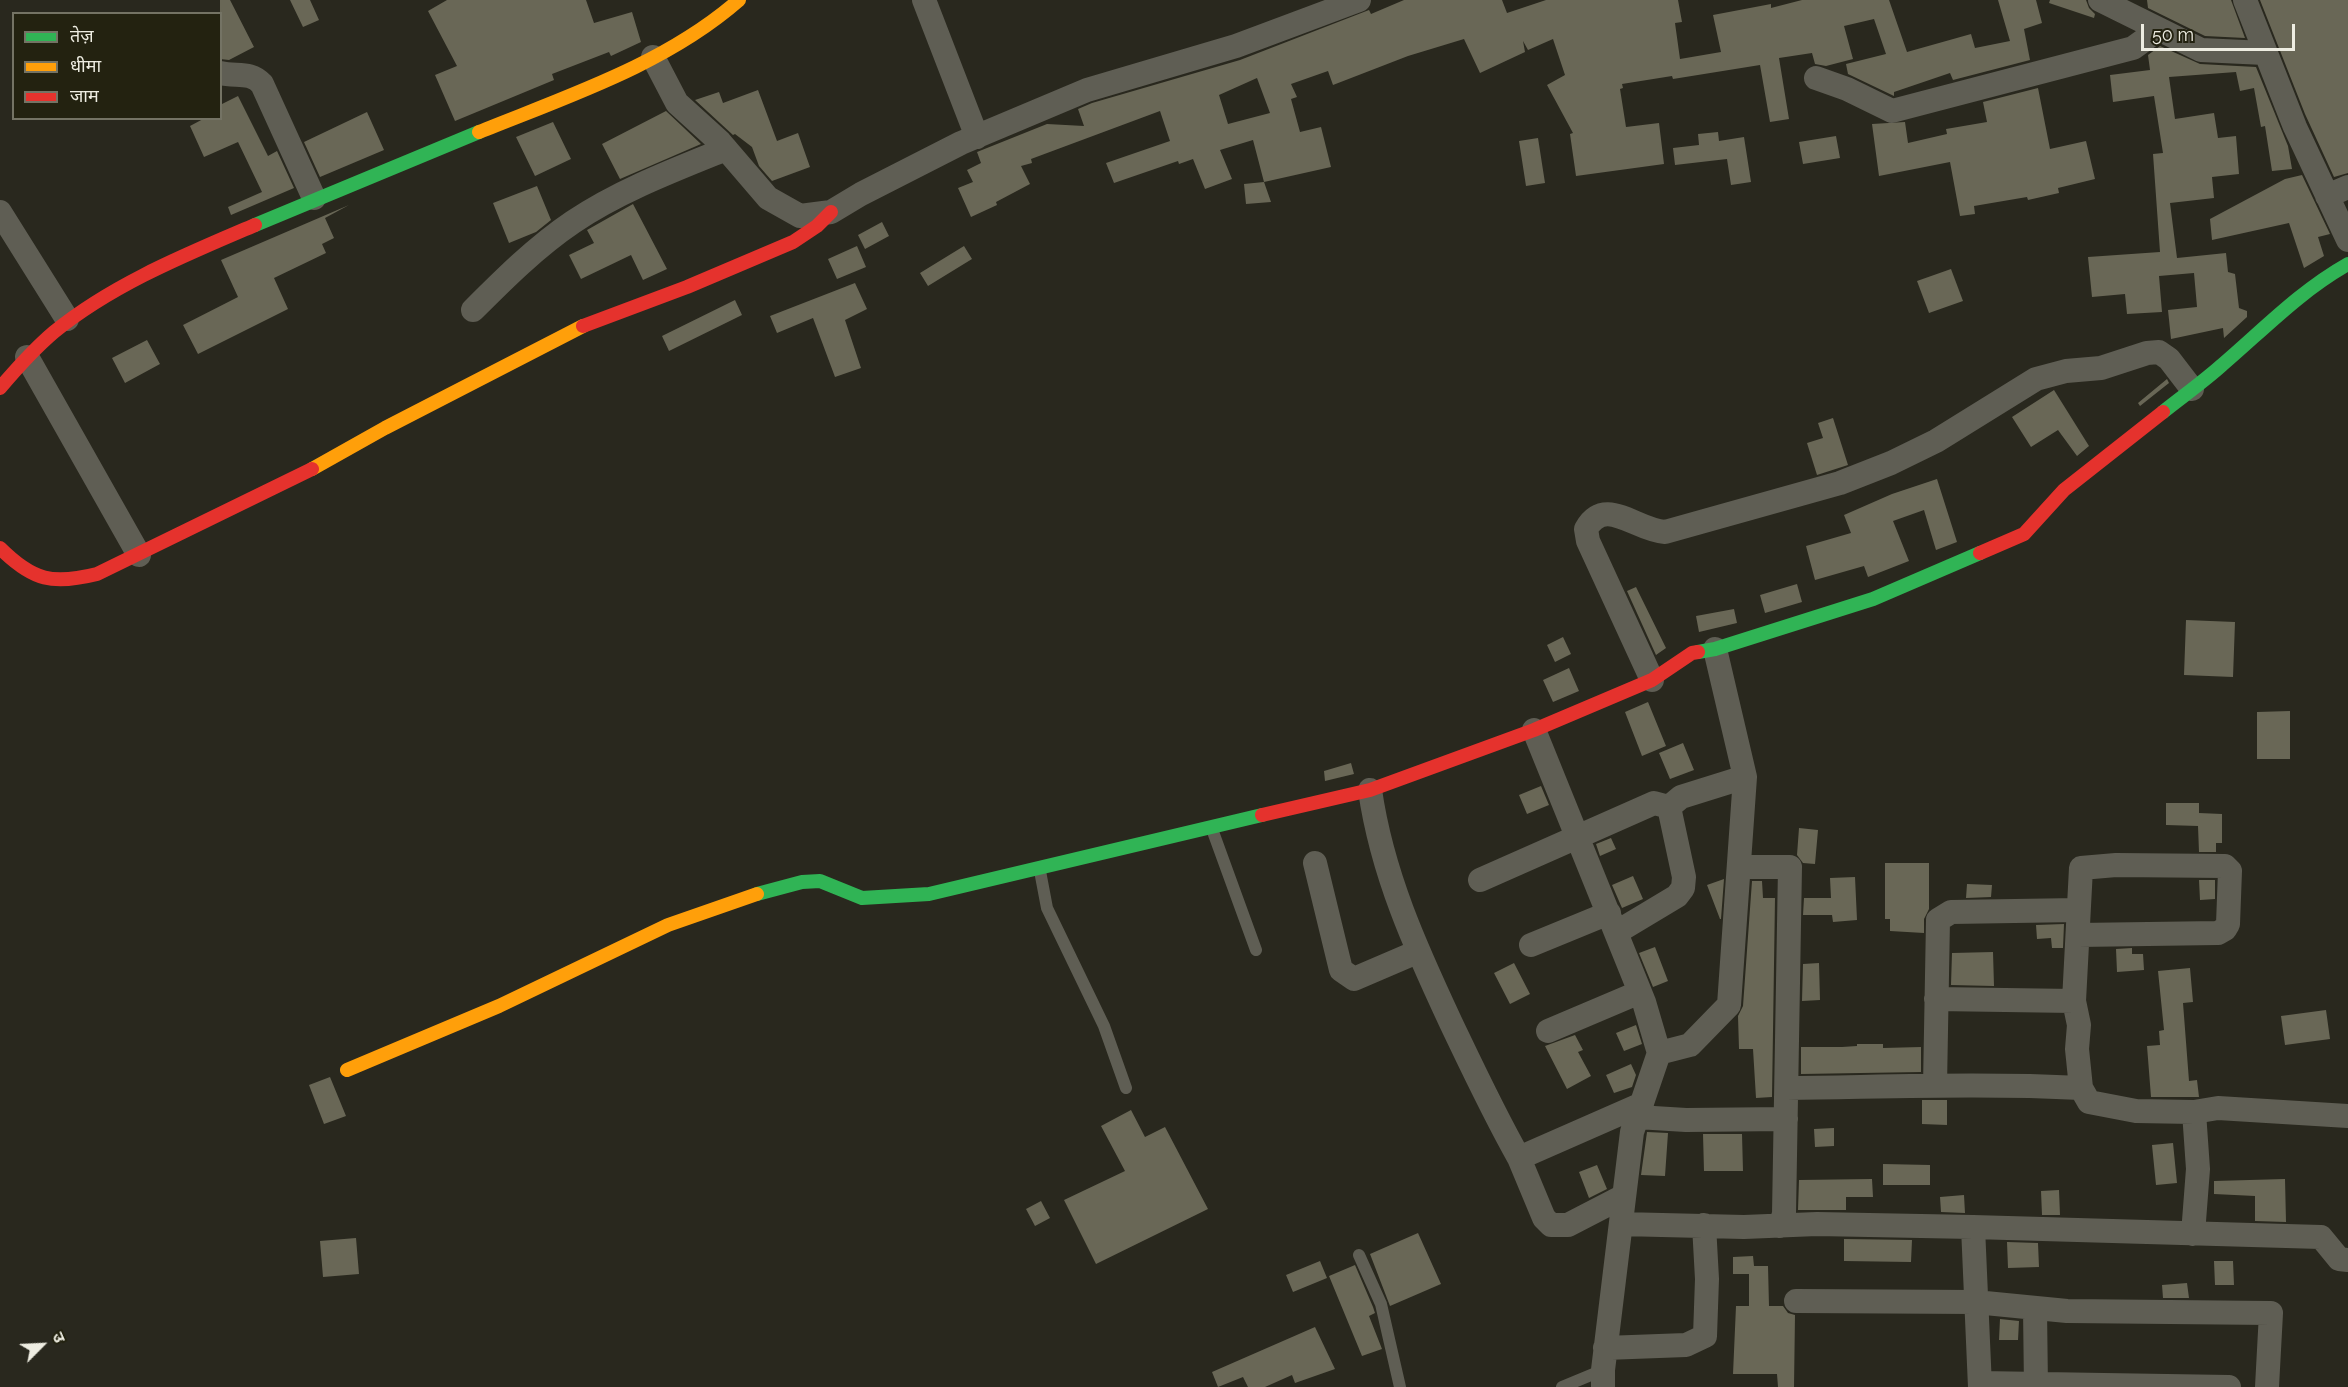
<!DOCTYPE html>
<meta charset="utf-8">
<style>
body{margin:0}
#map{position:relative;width:2348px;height:1387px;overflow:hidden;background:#29281e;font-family:Raleway,"Noto Sans Devanagari",sans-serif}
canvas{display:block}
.legend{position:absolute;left:12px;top:12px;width:210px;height:108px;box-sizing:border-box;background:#232210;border:2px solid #747364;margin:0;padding:8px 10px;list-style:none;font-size:18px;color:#eeede2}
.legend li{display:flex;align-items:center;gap:12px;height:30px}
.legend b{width:30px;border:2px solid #747364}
.north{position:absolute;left:12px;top:1315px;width:60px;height:60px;-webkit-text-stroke:4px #232210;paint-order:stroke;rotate:66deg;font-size:16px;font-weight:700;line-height:24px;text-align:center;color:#eeede2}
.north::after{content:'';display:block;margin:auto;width:21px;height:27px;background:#eeede2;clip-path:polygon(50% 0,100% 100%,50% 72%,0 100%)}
.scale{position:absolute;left:2141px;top:24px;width:154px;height:27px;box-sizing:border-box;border:3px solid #eeede2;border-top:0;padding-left:8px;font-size:18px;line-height:21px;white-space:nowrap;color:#eeede2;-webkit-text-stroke:4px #232210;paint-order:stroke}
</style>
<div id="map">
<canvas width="2348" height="1387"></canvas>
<ul class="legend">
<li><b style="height:8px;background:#30b455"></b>तेज़</li>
<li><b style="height:8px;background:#ff9f0a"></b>धीमा</li>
<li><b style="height:8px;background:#e5322d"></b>जाम</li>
</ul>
<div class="north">उ</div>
<div class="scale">50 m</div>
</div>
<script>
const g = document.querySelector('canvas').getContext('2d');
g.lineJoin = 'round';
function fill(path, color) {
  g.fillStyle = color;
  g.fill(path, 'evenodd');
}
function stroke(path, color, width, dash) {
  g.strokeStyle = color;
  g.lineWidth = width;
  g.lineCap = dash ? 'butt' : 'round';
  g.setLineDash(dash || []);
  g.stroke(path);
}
fill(new Path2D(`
 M 220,0 L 230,0 L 254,47 L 229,60 L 220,59 Z
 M 290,0 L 310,0 L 319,20 L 303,27 Z
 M 447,0 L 586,0 L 594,23 L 632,12 L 641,42 L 611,56 L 609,52 L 552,74 L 554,80 L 455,121 L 435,75 L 457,66 L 428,11 Z
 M 1404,0 L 1502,0 L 1507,13 L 1546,0 L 1678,0 L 1682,22 L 1675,23 L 1680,59 L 1721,52 L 1713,15 L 1771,4 L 1771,8 L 1802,0 L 1889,0 L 1907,52 L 1971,34 L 1975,48 L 2010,41 L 1998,0 L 2036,0 L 2042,23 L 2024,29 L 2030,60 L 1953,80 L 1950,73 L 1894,92 L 1894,96 L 1848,74 L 1846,64 L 1886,54 L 1874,19 L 1844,26 L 1853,59 L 1826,66 L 1815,64 L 1812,53 L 1779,58 L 1789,119 L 1770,122 L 1760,65 L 1673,79 L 1672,76 L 1622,84 L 1623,88 L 1620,89 L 1626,127 L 1659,123 L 1664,164 L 1576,176 L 1570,134 L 1573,133 L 1547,85 L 1565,75 L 1553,39 L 1528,50 L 1523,41 L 1525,52 L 1480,73 L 1464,39 L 1408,56 L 1333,85 L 1328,71 L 1291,84 L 1297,97 L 1291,99 L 1300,132 L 1321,127 L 1331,167 L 1264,182 L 1253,140 L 1220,150 L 1232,179 L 1205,189 L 1193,159 L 1179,164 L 1178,161 L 1114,183 L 1106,163 L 1170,141 L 1160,111 L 1031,159 L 1032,163 L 1021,166 L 1030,184 L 996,202 L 997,205 L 971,217 L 958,188 L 973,182 L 967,170 L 981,163 L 977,152 L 1047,124 L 1084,126 L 1078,109 L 1092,103 L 1240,60 L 1369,10 L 1371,14 ZM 1257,78 L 1270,113 L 1228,124 L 1219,95 Z
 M 2050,0 L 2086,0 L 2089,8 L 2095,14 L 2094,18 L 2049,3 Z
 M 2147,0 L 2231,0 L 2245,38 L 2205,36 L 2148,8 Z
 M 2260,0 L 2348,0 L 2348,173 L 2334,177 L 2305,114 Z
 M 2160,46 L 2200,64 L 2256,67 L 2288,146 L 2292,169 L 2272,171 L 2265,126 L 2261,127 L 2254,88 L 2240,91 L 2236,72 L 2169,77 L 2175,119 L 2214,113 L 2218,138 L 2236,136 L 2239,174 L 2212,177 L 2214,198 L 2170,203 L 2177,258 L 2226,253 L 2228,272 L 2235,274 L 2239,308 L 2247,311 L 2247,317 L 2224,338 L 2223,328 L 2171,339 L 2168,310 L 2197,307 L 2194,273 L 2159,276 L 2162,312 L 2127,314 L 2125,294 L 2092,297 L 2088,257 L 2160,252 L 2153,154 L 2163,153 L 2154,96 L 2113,102 L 2110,75 L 2150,70 L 2148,55 Z
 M 2038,88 L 2050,149 L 2086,141 L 2095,179 L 2058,188 L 2059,193 L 2028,200 L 2027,197 L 1974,206 L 1975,214 L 1960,216 L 1950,162 L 1879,176 L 1872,124 L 1905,122 L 1908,143 L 1947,134 L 1946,129 L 1987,122 L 1983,102 Z
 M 758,90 L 777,141 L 798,133 L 810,167 L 772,181 L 759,166 L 752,147 L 735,134 L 733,135 L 695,100 L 719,92 L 723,103 Z
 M 238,96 L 268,156 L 277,151 L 294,188 L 231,215 L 228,207 L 262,192 L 238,142 L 204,157 L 190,126 L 205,118 L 220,118 L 220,105 Z
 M 666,111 L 701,144 L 620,179 L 602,144 Z
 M 367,112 L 384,150 L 320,177 L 304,142 Z
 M 553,122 L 571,159 L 535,176 L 516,137 Z
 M 1718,132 L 1719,141 L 1744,137 L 1751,182 L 1731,185 L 1727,159 L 1675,165 L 1673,148 L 1699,145 L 1698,134 Z
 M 1836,136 L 1840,158 L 1803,164 L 1799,142 Z
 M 1538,138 L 1545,183 L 1526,186 L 1519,141 Z
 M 2302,175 L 2330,234 L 2318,237 L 2324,256 L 2304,268 L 2289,223 L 2212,240 L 2210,219 L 2285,179 Z
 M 1264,182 L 1271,202 L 1246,204 L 1244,184 Z
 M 537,186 L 551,220 L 536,232 L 509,243 L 493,203 Z
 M 633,204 L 667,269 L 643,280 L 631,255 L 581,279 L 569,255 L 594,243 L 587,230 Z
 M 349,205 L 325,218 L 334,238 L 322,244 L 326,253 L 274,278 L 288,309 L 198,354 L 183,325 L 238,297 L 221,260 Z
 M 882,222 L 889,236 L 865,249 L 858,235 Z
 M 857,246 L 866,267 L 837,279 L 828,259 Z
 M 964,246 L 972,259 L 928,286 L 920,273 Z
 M 1951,269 L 1963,301 L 1929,313 L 1917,281 Z
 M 855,283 L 867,309 L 845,320 L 861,368 L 835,377 L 813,318 L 777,333 L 770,316 Z
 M 735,300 L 742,315 L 669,351 L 662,336 Z
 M 147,340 L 160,364 L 125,383 L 112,358 Z
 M 2167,379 L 2169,383 L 2140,406 L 2138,403 Z
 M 2054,390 L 2089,446 L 2077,456 L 2058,430 L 2031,447 L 2012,417 Z
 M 1833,418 L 1848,465 L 1817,475 L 1807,443 L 1823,438 L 1818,423 Z
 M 1937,479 L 1957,542 L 1936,550 L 1924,510 L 1893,521 L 1909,561 L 1868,577 L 1864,566 L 1815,580 L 1806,546 L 1851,533 L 1844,515 L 1892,494 Z
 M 1797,584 L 1802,602 L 1765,613 L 1760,595 Z
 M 1636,587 L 1666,648 L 1656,655 L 1627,591 Z
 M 1734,609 L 1737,623 L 1699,632 L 1696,616 Z
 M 2186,620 L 2235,622 L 2233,677 L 2184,675 Z
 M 1563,637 L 1571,654 L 1555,662 L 1547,645 Z
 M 1569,668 L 1579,691 L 1553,702 L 1543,680 Z
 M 1648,702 L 1666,746 L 1642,756 L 1625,712 Z
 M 2290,711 L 2290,759 L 2257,759 L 2257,712 Z
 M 1683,743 L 1694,770 L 1670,779 L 1659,753 Z
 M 1351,763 L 1354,774 L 1325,781 L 1324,771 Z
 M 1541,786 L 1549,805 L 1527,814 L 1519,795 Z
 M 2166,803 L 2199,803 L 2199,813 L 2222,814 L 2222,843 L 2216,843 L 2216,852 L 2199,852 L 2198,826 L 2166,825 Z
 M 1799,828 L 1818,830 L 1815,864 L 1803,863 L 1797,855 Z
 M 1611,838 L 1616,849 L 1600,856 L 1596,844 Z
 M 1885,863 L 1929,863 L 1929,909 L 1924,919 L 1924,933 L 1890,931 L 1890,919 L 1885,919 Z
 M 1633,876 L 1643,899 L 1622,908 L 1612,885 Z
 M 1855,877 L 1857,920 L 1833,922 L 1832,915 L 1803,915 L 1804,898 L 1831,898 L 1830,878 Z
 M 1724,879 L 1721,919 L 1720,919 L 1707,885 Z
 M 2199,880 L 2215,880 L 2215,899 L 2200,900 Z
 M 1752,881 L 1762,881 L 1763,898 L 1775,898 L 1772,1097 L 1756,1098 L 1753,1049 L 1739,1049 L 1738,1016 L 1743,1006 Z
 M 1967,884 L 1992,885 L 1991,897 L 1966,898 Z
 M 2064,924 L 2063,948 L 2052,948 L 2051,938 L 2037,939 L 2036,925 Z
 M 1655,947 L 1668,981 L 1653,987 L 1639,953 Z
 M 2132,948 L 2132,954 L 2143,954 L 2144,970 L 2117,972 L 2116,949 Z
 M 1993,952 L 1994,986 L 1951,985 L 1952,953 Z
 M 1514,963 L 1530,994 L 1510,1004 L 1494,973 Z
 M 1819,963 L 1820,1000 L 1802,1001 L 1803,964 Z
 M 2190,968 L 2193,1002 L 2183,1003 L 2189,1081 L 2197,1080 L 2199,1097 L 2151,1097 L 2147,1046 L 2160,1045 L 2159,1031 L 2164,1030 L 2158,971 Z
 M 2326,1010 L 2330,1039 L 2285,1045 L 2281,1016 Z
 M 1636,1025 L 1642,1044 L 1624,1051 L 1616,1033 Z
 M 1575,1035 L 1583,1050 L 1578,1052 L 1591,1076 L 1567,1089 L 1545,1046 Z
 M 1857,1044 L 1883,1044 L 1883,1048 L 1921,1047 L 1921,1072 L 1801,1074 L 1801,1047 L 1842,1047 L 1857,1046 Z
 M 1631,1064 L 1636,1075 L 1632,1087 L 1614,1093 L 1606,1075 Z
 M 330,1077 L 346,1116 L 324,1124 L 309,1085 Z
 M 1922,1100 L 1947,1100 L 1947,1125 L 1922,1124 Z
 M 1131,1110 L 1145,1137 L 1165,1127 L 1208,1209 L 1096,1264 L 1064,1200 L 1125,1171 L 1101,1126 Z
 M 1834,1128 L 1834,1146 L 1815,1147 L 1814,1129 Z
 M 1647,1132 L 1668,1133 L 1665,1176 L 1641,1175 Z
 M 1703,1134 L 1742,1134 L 1743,1171 L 1704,1171 Z
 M 2173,1143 L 2177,1183 L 2156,1185 L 2152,1145 Z
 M 1883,1164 L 1930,1165 L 1930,1185 L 1883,1185 Z
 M 1597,1165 L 1607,1189 L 1589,1198 L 1579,1172 Z
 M 1872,1179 L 1873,1197 L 1846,1197 L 1846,1210 L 1798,1210 L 1799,1180 Z
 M 2285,1179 L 2286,1222 L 2255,1221 L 2255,1196 L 2214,1194 L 2214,1181 Z
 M 2059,1190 L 2060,1215 L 2042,1215 L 2041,1191 Z
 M 1964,1195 L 1965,1213 L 1941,1212 L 1940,1197 Z
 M 1041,1201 L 1050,1218 L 1035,1226 L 1026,1209 Z
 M 1418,1233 L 1441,1284 L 1390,1306 L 1370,1254 Z
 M 356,1238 L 359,1274 L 323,1277 L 320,1241 Z
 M 1844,1239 L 1912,1240 L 1911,1262 L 1844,1261 Z
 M 2007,1242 L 2038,1243 L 2039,1267 L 2008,1268 Z
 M 1753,1256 L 1754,1266 L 1768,1266 L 1769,1306 L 1783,1306 L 1788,1313 L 1795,1315 L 1794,1387 L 1778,1387 L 1777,1374 L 1733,1374 L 1736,1306 L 1749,1306 L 1749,1274 L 1733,1274 L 1733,1257 Z
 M 1320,1261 L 1327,1278 L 1293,1292 L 1286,1275 Z
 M 2214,1261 L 2233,1261 L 2234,1285 L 2215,1285 Z
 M 1355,1265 L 1373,1307 L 1375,1313 L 1369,1316 L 1382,1349 L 1362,1356 L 1329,1276 Z
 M 2187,1283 L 2189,1298 L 2163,1298 L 2162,1285 Z
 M 2000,1319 L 2019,1321 L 2018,1340 L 1999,1340 Z
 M 1315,1327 L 1335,1369 L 1295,1383 L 1292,1375 L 1265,1387 L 1248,1387 L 1243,1377 L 1218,1387 L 1212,1372 Z`), '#696756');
stroke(new Path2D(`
 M 1212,829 L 1256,950
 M 1040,871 L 1047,908 L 1104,1026 L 1126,1088
 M 1359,1255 L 1381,1304 L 1400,1387
 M 1562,1387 L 1603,1370`), '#5f5e54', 12);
stroke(new Path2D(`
 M 924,0 L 977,137
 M 2100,0 L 2201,50 L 2265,53
 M 2245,0 L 2295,127 L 2348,240
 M 653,57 L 677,103 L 720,142 L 768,198 L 800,216 L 831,212 L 861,194 L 961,143 L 1087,90 L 1236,46 L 1359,0
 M 220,73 C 237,77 250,71 262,84 L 314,198
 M 1816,78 L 1847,89 L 1892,111 L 2133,48 L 2158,30
 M 2327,196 L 2348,187
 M 0,212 L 67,319
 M 473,310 C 504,279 536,247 573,222 C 619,191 674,170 726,149
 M 27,357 L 139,555
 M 1652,680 L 1588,541 L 1586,529 C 1605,495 1635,530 1665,532 L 1840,483 L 1891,463 L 1936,441 L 2036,379 L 2066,371 L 2101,368 L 2147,353 L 2159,352 L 2169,359 L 2192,389
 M 1534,730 L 1644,1002 L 1659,1053 L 1632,1132 L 1603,1370 L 1603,1387
 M 1370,790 C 1382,874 1416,948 1451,1023 C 1473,1069 1494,1114 1519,1158 L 1642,1104
 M 1315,863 L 1341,970 L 1354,979 L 1417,952
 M 1739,867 L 1790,867 L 1784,1214 L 1780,1226
 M 1480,880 L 1654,803 L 1669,807
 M 1617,932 L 1677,896 L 1683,888 L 1684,877 L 1669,807 L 1681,797 L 1745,777
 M 2078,935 L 2218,933 L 2225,929 L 2228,924 L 2230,871 L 2225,866 L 2116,865 L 2081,868 L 2074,1001 L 2079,1025 L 2077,1049 L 2081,1088
 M 1531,945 L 1609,913
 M 1936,999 L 2074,1001
 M 1548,1031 L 1640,992
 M 1659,1053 L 1690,1045 L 1729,1005 L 1745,777 L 1715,649
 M 1935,1086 L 1938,920 L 1951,912 L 2078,910
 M 1787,1088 C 1885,1087 1983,1083 2081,1088 L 2089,1102 L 2136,1111 L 2194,1112 L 2218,1108 L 2348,1116
 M 1637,1117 L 1686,1120 L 1786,1119
 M 1519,1158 L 1544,1218 L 1551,1225 L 1568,1225 L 1624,1196
 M 1621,1224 L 1744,1227 L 1817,1224 L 1973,1227
 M 2193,1234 L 2198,1169 L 2194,1112
 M 1796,1301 L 1975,1302 L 2067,1311 L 2271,1313 L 2267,1387
 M 2035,1309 L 2036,1387
 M 1605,1348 L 1686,1345 L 1705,1336 L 1707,1279 L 1704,1225
 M 1980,1383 L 2229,1387
 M 1980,1387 L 1973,1227 L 2321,1237 L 2339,1259 L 2348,1260`), '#5f5e54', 24);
stroke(new Path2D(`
 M 255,225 L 479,132
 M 2163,412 C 2183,396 2203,382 2222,365 C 2263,330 2300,291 2348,264
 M 1698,652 L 1715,649 L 1873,599 L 1980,553
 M 757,894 L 802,882 L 820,881 L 862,898 L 929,894 L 1262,815`), '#30b455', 14);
stroke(new Path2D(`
 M 479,132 C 568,96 666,64 739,0
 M 312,469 L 385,428 L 583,326
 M 347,1070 L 499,1006 L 668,925 L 757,894`), '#ff9f0a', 14);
stroke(new Path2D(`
 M 583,326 L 687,287 L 793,242 L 817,226 L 831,212
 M 0,388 C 17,368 34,349 54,332 C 113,284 185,255 255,225
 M 0,548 C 33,581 53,585 97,574 L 312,469
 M 1980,553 L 2024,534 L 2064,490 L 2163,412
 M 1262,815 L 1370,790 L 1534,730 L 1652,680 L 1692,653 L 1698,652`), '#e5322d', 14);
</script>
